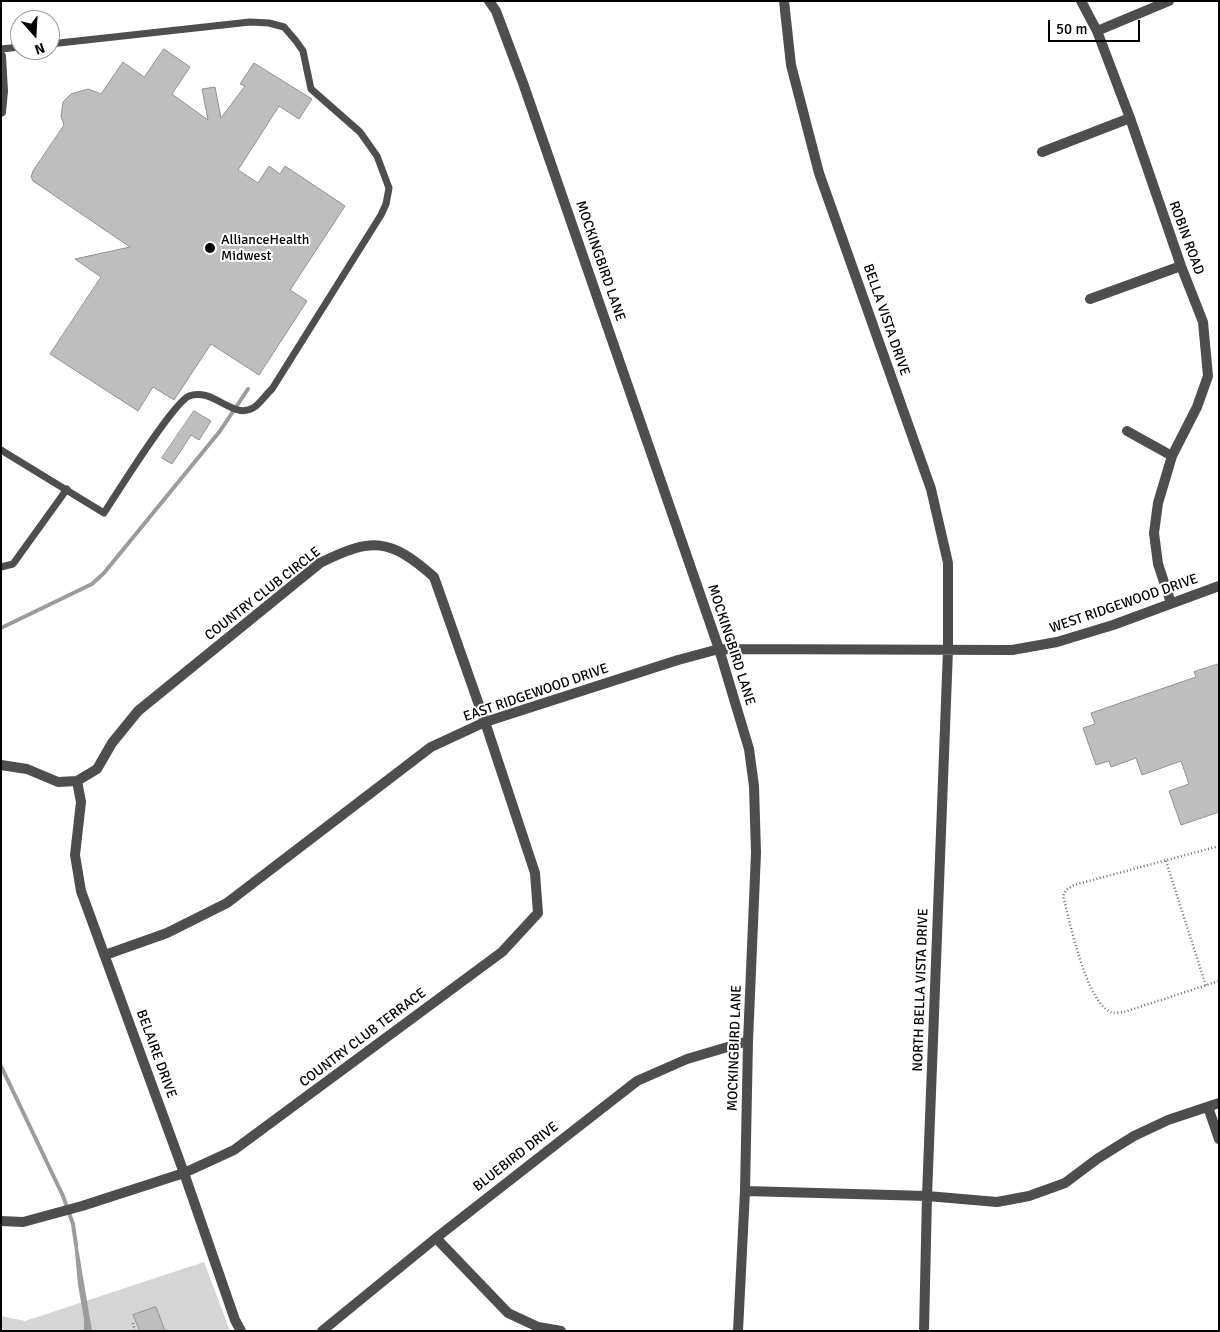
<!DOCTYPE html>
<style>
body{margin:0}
#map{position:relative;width:1220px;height:1332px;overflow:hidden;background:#fff;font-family:Signika,sans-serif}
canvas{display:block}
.frame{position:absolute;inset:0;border:2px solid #000;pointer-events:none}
.north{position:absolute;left:10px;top:10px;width:50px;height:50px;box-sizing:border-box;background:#fff;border:1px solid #999;border-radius:50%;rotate:161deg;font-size:14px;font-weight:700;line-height:20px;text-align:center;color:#000}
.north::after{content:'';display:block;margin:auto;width:18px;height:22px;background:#000;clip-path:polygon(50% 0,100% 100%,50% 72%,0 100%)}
.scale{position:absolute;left:1048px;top:20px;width:92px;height:22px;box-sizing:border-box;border:2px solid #000;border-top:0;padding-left:6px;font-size:15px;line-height:18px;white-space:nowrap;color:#000;-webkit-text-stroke:4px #fff;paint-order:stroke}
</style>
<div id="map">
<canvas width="1220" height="1332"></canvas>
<div class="frame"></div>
<div class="north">N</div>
<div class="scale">50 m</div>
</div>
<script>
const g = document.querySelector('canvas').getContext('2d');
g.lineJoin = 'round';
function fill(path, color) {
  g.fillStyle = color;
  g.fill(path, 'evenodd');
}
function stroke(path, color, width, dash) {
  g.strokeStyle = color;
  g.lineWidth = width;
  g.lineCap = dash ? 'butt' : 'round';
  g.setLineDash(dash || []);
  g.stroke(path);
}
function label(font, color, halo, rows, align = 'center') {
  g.font = font + ' Signika,sans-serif';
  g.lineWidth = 4;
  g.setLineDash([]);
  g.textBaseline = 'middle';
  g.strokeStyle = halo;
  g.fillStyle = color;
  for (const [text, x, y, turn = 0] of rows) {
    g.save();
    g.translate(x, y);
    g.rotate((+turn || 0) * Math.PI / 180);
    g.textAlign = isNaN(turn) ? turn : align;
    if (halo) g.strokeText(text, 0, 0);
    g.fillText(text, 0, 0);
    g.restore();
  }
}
fill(new Path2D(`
 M 204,1262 L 230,1331 L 1,1331 L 1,1316 L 25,1321 Z`), '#d5d5d5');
fill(new Path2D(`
 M 74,1241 L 77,1241 L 92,1331 L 84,1331 L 84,1319 L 78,1285 Z`), '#9c9c9c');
stroke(new Path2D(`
 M 1,628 L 92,584 L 104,573 L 220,431 L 248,389
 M 1,1066 L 63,1196 L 73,1224 L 76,1245`), '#9c9c9c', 4);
const building = new Path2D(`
 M 164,49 L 190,67 L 172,94 L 208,120 L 202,89 L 215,87 L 221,118 L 245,86 L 240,84 L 254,63 L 312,99 L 299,119 L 279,106 L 238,170 L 258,183 L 269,166 L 280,174 L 285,166 L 345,206 L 290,290 L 307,301 L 259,375 L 211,344 L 174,400 L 153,387 L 138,411 L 50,354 L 101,277 L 75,259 L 130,247 L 33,181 L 31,177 L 33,171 L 64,125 L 61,116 L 63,102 L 71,94 L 88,89 L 101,94 L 123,62 L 144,77 Z
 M 194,411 L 211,421 L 199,440 L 191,435 L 172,464 L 162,458 Z
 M 1219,664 L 1219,812 L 1181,825 L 1169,791 L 1189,784 L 1181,761 L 1142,775 L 1136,758 L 1111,767 L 1109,761 L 1096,765 L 1083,728 L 1095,724 L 1091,713 L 1196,677 L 1194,672 Z
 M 156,1307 L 165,1331 L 140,1331 L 133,1315 Z`);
fill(building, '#bebebe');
stroke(building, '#929292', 1);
stroke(new Path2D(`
 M 1219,846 L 1074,885 L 1066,890 L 1063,896 C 1070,921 1086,1005 1113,1013 C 1116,1013 1121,1012 1124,1012 L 1219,981
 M 1166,861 L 1206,986
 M 133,1323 L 135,1331`), '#707070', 2.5, [1, 2.5]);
stroke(new Path2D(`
 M 1,49 L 20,47
 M 1,450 L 104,513 C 117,493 173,403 189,396 C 213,387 233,420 253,408 C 260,404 266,394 272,389 L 381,215 L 386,204 L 389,188 L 377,156 L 360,132 L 311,89 L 303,51 L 296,41 L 284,27 L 269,23 L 250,22 L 50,44
 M 1,567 L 13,564 L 67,489`), '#4e4e4e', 7);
stroke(new Path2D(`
 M 489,1 L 496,11 L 523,83 L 719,649 L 749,749 L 754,786 L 756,853 L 748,1041 L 745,1191 L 738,1331
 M 784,1 L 791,65 L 819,173 L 931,489 L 948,563 L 948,650 L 927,1196 L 924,1331
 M 1081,1 L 1097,31 L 1130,118 L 1181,266 L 1203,322 L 1208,376 L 1197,407 L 1172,456 L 1158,503 L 1154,533 L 1158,564 L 1171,603
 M 1097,31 L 1169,1
 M 1,56 L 3,91 L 1,112
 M 1042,152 L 1130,118
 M 1090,299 L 1181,266
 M 1127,431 L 1172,456
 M 1,765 L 27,769 L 58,782 L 77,781 L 97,769 L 112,743 L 138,711 L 320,563 C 372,537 390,538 434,577 L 485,722 L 535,873 L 538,913 L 502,952 L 234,1150 L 184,1173 L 82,1206 L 23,1222 L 1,1221
 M 77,781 L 81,802 L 75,855 L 81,891 L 184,1173 L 235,1320 L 241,1331
 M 105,955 L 167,933 L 227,903 L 431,747 L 485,722 L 678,660 L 719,649 L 1012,650 L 1057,642 L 1113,625 L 1219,586
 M 1208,1107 L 1219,1139
 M 745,1191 L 927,1196 L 997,1202 L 1029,1196 L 1065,1183 L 1097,1159 L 1134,1136 L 1168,1120 L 1219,1103
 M 436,1238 L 508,1313 L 538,1327 L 561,1331
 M 322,1331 L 436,1238 L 637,1081 L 687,1059 L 748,1041`), '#4e4e4e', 10);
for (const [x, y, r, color] of [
 [210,248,6,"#000"]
]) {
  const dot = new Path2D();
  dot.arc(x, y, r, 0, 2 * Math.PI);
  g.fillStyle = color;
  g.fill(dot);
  stroke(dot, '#fff', 2);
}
label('14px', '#000', '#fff', [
 ["ROBIN ROAD",1186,238,70],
 ["MOCKINGBIRD LANE",600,261,71],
 ["BELLA VISTA DRIVE",886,320,71],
 ["COUNTRY CLUB CIRCLE",263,594,-38],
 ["WEST RIDGEWOOD DRIVE",1124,604,-19],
 ["MOCKINGBIRD LANE",731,645,72],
 ["EAST RIDGEWOOD DRIVE",536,693,-19],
 ["NORTH BELLA VISTA DRIVE",921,990,-88],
 ["COUNTRY CLUB TERRACE",363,1038,-37],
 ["MOCKINGBIRD LANE",735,1048,-88],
 ["BELAIRE DRIVE",156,1054,70],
 ["BLUEBIRD DRIVE",516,1157,-38]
]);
label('14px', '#000', '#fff', [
 ["AllianceHealth",221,240],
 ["Midwest",221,256]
], 'left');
</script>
